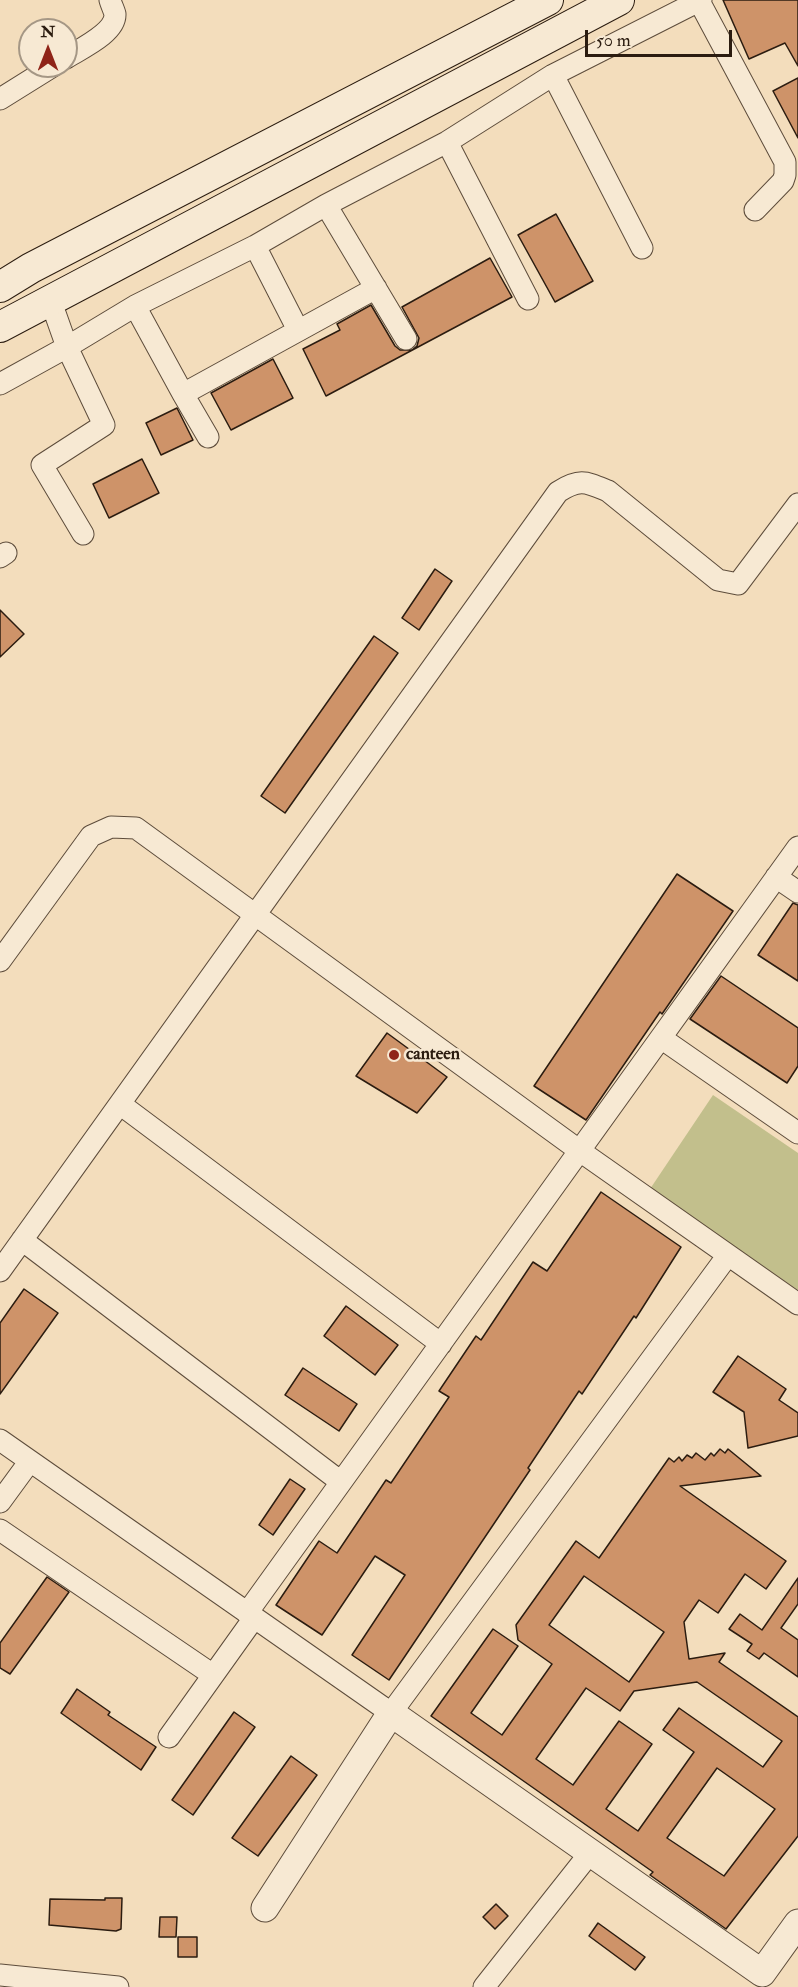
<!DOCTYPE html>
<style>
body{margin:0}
#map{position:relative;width:798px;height:1987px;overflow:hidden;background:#f3ddbc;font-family:"IM FELL Double Pica",serif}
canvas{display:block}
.north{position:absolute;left:18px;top:18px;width:60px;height:60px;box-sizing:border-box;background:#f7e9d3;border:2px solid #a59785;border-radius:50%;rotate:0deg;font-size:16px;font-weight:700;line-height:24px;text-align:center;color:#2b1c10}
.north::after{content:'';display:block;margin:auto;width:21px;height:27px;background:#8f2418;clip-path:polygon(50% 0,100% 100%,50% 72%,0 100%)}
.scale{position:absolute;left:585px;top:30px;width:147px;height:27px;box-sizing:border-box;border:3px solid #2b1c10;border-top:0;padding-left:8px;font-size:18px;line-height:21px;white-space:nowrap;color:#2b1c10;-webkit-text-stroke:4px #f7e9d3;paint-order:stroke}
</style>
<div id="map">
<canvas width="798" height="1987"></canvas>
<div class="north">N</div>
<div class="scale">50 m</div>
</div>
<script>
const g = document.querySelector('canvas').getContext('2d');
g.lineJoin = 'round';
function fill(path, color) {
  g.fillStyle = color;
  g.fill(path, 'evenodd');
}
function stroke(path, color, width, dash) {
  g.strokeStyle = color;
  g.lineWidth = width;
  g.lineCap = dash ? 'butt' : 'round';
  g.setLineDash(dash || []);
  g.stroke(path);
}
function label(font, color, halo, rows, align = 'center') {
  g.font = font + ' "IM FELL Double Pica",serif';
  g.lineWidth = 5;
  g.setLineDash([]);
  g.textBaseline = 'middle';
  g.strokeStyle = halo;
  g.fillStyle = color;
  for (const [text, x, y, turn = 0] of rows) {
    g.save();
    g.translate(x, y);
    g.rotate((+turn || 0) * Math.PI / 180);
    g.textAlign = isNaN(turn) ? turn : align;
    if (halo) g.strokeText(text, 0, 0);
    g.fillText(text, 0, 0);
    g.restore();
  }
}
fill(new Path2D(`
 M 713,1095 L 798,1153 L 798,1290 L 650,1189 Z`), '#c2bf8c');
const building = new Path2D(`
 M 723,0 L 798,0 L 798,66 L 785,43 L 749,59 Z
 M 798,78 L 798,138 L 773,91 Z
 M 556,214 L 593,281 L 555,302 L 518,235 Z
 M 490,258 L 512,297 L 326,396 L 303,349 L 340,330 L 337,324 L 371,305 L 395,346 L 400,350 L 412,350 L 417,346 L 419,338 L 402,307 Z
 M 273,359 L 293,398 L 231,430 L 211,393 Z
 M 177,408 L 193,440 L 161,455 L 146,423 Z
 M 142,459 L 159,493 L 109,518 L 93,484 Z
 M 435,569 L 452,581 L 419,630 L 402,618 Z
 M 0,610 L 24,634 L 0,657 Z
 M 374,636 L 398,653 L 285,813 L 261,796 Z
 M 677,874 L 733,911 L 662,1014 L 660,1012 L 586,1120 L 534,1086 Z
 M 793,903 L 798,905 L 798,981 L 758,955 Z
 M 721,976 L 798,1028 L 798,1066 L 787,1083 L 690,1019 Z
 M 387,1033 L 447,1077 L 417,1113 L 356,1076 Z
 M 601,1192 L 681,1247 L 636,1318 L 634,1316 L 582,1394 L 579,1391 L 528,1468 L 530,1470 L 389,1680 L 352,1655 L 405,1575 L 375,1556 L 322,1635 L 276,1605 L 319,1541 L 337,1553 L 386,1480 L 391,1483 L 449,1397 L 439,1391 L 476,1336 L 481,1340 L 533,1262 L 547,1271 Z
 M 24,1289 L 58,1313 L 0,1394 L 0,1323 Z
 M 346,1306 L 398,1345 L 375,1375 L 324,1336 Z
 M 738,1356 L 786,1389 L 779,1400 L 798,1413 L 798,1436 L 748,1448 L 744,1412 L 713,1392 Z
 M 303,1368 L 357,1404 L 339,1431 L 285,1395 Z
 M 720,1449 L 725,1453 L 728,1449 L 761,1476 L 680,1486 L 786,1561 L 766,1589 L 745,1574 L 718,1613 L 699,1600 L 684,1622 L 689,1659 L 725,1653 L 719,1662 L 798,1717 L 798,1836 L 726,1929 L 650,1875 L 653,1872 L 431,1716 L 493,1629 L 518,1646 L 471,1713 L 502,1735 L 552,1664 L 518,1640 L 516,1625 L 576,1541 L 599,1558 L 669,1458 L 674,1462 L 679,1457 L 682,1461 L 687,1455 L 692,1458 L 696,1453 L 705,1460 L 711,1453 L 714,1456 ZM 584,1576 L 664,1632 L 629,1682 L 549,1625 ZM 697,1682 L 782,1741 L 763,1767 L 679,1708 L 663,1730 L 694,1752 L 638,1831 L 606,1809 L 652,1744 L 619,1721 L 573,1785 L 536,1759 L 586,1688 L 620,1711 L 634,1691 ZM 717,1768 L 775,1809 L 724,1876 L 667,1838 Z
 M 290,1479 L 305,1489 L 273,1535 L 259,1525 Z
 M 47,1577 L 69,1592 L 10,1674 L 0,1668 L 0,1643 Z
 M 798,1578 L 798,1604 L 781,1628 L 798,1640 L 798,1677 L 764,1653 L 759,1659 L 747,1651 L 752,1644 L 729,1629 L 740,1614 L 762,1630 Z
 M 77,1689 L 110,1712 L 108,1715 L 156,1747 L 141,1770 L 61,1713 Z
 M 234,1712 L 255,1727 L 193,1815 L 172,1800 Z
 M 291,1756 L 317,1775 L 258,1856 L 232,1838 Z
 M 105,1898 L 122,1898 L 121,1929 L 116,1931 L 49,1925 L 50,1899 L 105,1900 Z
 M 496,1904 L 508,1916 L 495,1929 L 483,1917 Z
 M 160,1917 L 177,1917 L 176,1937 L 159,1937 Z
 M 598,1923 L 645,1957 L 635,1970 L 589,1936 Z
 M 178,1937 L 197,1937 L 197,1957 L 178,1957 Z`);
fill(building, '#ce9369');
stroke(building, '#2b1c10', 1.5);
const minor = new Path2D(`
 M 699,1 L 785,162 L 785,175 L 783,181 L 755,210
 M 66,58 C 80,49 116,33 115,14 C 114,10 111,4 110,0
 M 553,75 L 642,248
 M 0,99 L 53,66
 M 447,142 L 528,299
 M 326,205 L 406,339
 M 255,246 L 298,330
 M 50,299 L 67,347 L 104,425 L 42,465 L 83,534
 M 135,306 L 183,394 L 376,288
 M 0,384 L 67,347 L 135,306 L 255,246 L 326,205 L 447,142 L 553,75 L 701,0
 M 183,394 L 208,437
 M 0,557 L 6,553
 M 776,877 L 798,892
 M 0,961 L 91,836 L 111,827 L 136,828 L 580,1151 L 798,1304
 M 661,1038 L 798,1133
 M 120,1104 L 441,1344
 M 22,1240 L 341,1482
 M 0,1271 L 558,492 C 580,478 586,482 608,491 L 718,580 L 738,584 L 798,504
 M 0,1440 L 391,1713 L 728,1255
 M 0,1502 L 30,1461
 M 0,1530 L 213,1675
 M 247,1613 L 798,847
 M 169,1737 L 254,1618
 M 0,1975 L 118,1987
 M 484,1987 L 590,1853`);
const tertiary = new Path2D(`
 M 265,1908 L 391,1713 L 762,1973 L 798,1923`);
const secondary = new Path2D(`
 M 0,287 L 31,268 L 548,0
 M 0,327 L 619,0`);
stroke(minor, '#5d4c3b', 23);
stroke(tertiary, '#5d4c3b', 29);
stroke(secondary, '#2b1c10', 32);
stroke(minor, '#f7e9d3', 21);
stroke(tertiary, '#f7e9d3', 27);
stroke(secondary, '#f7e9d3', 30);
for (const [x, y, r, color] of [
 [394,1055,6,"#8f2418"]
]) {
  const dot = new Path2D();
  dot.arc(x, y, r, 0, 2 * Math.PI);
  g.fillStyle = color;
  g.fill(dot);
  stroke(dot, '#f7e9d3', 2);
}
label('bold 18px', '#2b1c10', '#f7e9d3', [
 ["canteen",406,1055]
], 'left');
</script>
